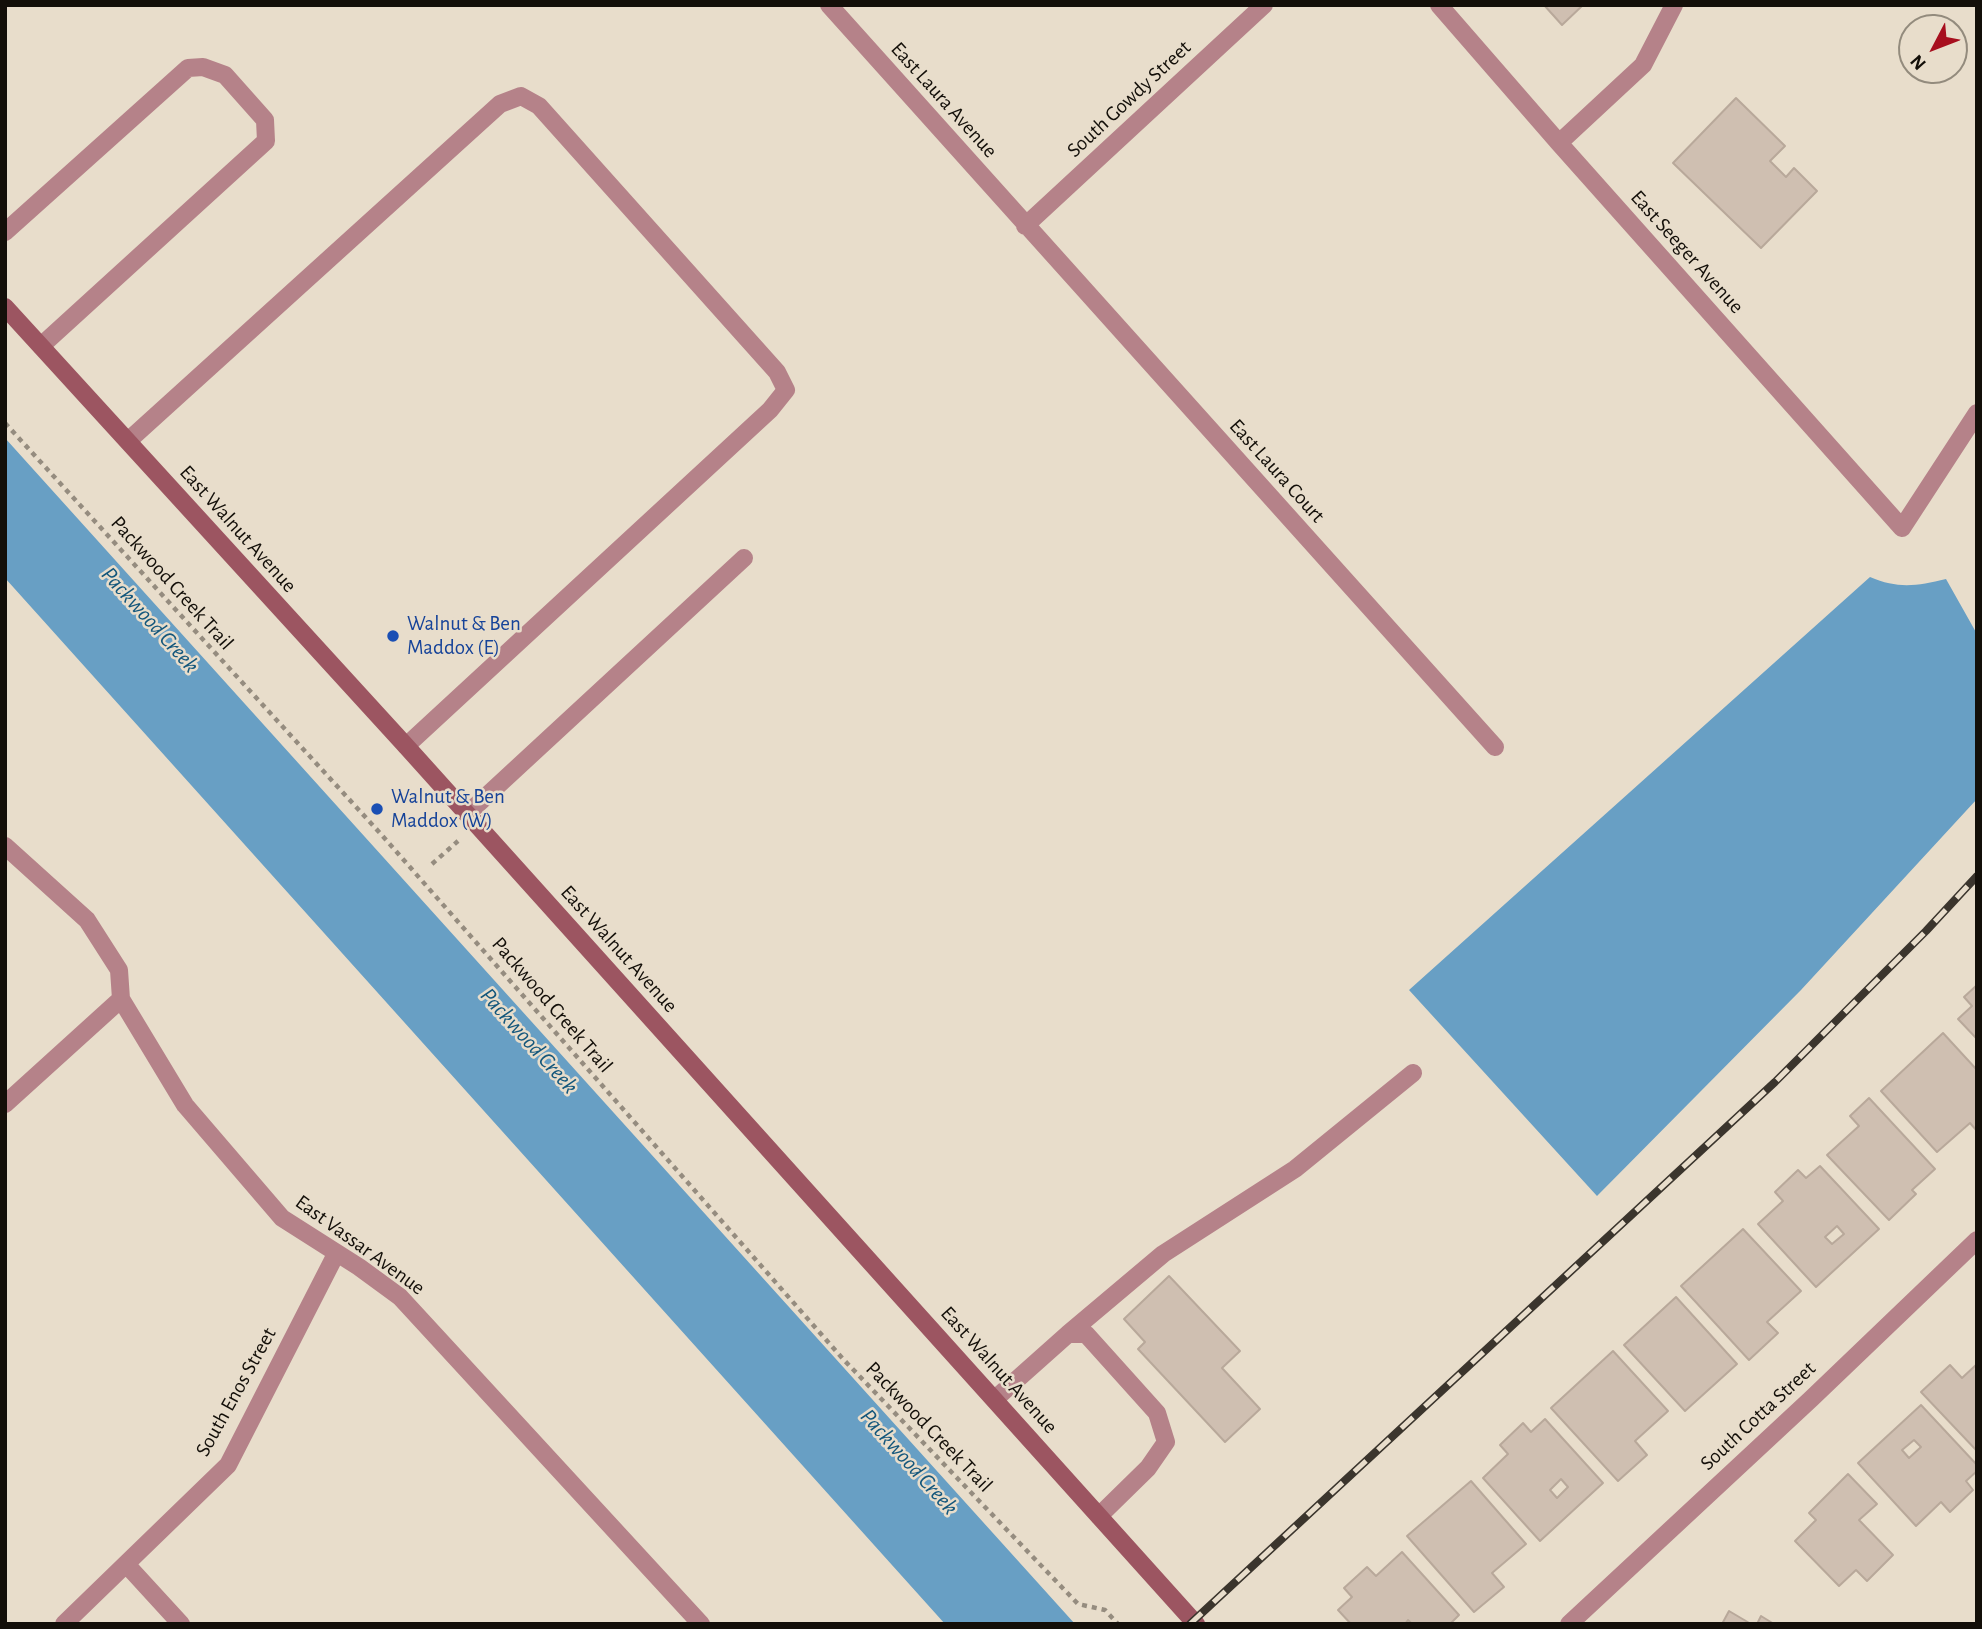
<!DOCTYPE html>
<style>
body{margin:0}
#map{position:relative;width:1982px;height:1629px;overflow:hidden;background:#e8ddcb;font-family:"Alegreya Sans",sans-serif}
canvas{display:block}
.frame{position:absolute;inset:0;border:7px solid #130f09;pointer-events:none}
.north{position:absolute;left:1898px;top:14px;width:70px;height:70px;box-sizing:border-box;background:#e8ddcb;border:2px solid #938b7d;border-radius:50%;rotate:228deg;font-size:19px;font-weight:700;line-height:28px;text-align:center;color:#130f09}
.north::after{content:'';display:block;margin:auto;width:24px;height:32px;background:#a70f1e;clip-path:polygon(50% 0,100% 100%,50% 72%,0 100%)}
</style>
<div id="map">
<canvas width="1982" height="1629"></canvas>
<div class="frame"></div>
<div class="north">N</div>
</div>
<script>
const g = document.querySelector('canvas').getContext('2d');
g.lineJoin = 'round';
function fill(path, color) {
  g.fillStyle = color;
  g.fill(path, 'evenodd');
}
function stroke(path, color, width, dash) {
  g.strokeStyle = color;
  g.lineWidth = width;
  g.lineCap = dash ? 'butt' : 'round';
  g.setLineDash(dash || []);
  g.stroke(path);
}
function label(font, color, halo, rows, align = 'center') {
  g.font = font + ' "Alegreya Sans",sans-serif';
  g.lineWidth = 5;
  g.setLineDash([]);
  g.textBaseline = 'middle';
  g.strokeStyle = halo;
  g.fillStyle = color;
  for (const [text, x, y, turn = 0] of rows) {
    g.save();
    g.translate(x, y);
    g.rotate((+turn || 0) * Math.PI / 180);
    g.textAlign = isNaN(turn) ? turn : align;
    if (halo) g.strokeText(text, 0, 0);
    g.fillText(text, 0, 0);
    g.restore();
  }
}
fill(new Path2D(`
 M 5,438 L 1075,1624 L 945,1624 L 5,578 Z
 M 1870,577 C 1898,589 1917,586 1946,579 L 1977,634 L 1977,799 L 1801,990 L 1597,1196 L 1409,990 Z`), '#689fc4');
const building = new Path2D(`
 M 1544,5 L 1583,5 L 1562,25 Z
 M 1736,98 L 1785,146 L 1770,161 L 1786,177 L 1794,168 L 1817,191 L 1761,248 L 1673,163 Z
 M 1977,985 L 1977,1039 L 1958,1019 L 1972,1006 L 1964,997 Z
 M 1943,1033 L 1977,1070 L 1977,1131 L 1970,1123 L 1937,1152 L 1881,1091 Z
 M 1869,1098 L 1935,1169 L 1912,1190 L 1916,1194 L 1889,1220 L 1827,1155 L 1859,1126 L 1850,1116 Z
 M 1820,1166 L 1879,1229 L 1816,1287 L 1758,1224 L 1783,1201 L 1775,1192 L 1798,1170 L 1806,1178 ZM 1837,1226 L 1844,1234 L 1832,1244 L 1825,1237 Z
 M 1743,1229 L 1801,1291 L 1767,1322 L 1778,1333 L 1749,1360 L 1681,1286 Z
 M 1169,1276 L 1240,1351 L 1222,1368 L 1260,1409 L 1225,1442 L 1138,1349 L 1145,1342 L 1124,1319 Z
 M 1676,1297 L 1737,1364 L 1685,1411 L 1624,1345 Z
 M 1613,1351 L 1668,1411 L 1635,1441 L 1647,1455 L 1618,1481 L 1551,1408 Z
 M 1977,1364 L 1977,1451 L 1921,1392 L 1950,1365 L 1962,1378 Z
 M 1921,1405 L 1977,1465 L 1977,1471 L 1966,1481 L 1973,1490 L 1950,1512 L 1941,1502 L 1916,1526 L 1858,1463 ZM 1914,1440 L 1921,1447 L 1909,1458 L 1902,1450 Z
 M 1545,1419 L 1603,1483 L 1540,1541 L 1483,1478 L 1508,1454 L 1500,1445 L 1523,1423 L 1531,1432 ZM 1561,1479 L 1568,1487 L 1557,1498 L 1550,1490 Z
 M 1848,1474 L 1877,1504 L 1859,1520 L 1893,1555 L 1867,1581 L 1856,1570 L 1839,1586 L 1795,1541 L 1816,1520 L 1809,1513 Z
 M 1471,1481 L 1526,1544 L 1492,1573 L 1504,1587 L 1474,1612 L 1407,1536 Z
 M 1402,1552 L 1459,1615 L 1450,1624 L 1412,1624 L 1408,1620 L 1405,1624 L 1351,1624 L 1338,1610 L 1352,1597 L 1344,1588 L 1367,1567 L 1376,1576 Z
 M 1729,1611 L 1751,1624 L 1722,1624 Z
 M 1761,1616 L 1774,1624 L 1757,1624 Z`);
fill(building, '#cfbfb1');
stroke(building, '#b8a89a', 2);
stroke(new Path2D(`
 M 5,423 L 379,832 L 844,1360 L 1078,1604 L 1105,1610 L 1118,1624
 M 432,864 L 458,841`), '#958c7f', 4.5, [5, 5]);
stroke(new Path2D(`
 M 5,232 L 188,68 L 203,67 L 225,75 L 265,120 L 266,141 L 41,346
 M 128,441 L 500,104 L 521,96 L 539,106 L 777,372 L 786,390 L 770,410 L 406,746
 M 467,814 L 744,558
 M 1068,1334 L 1163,1254 L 1295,1169 L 1413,1073
 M 995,1399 L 1068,1334 L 1086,1334 L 1157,1413 L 1166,1442 L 1148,1468 L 1099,1516`), '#b58289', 18);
stroke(new Path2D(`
 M 829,5 L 1495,747
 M 1439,5 L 1559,143 L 1902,528 L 1977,413
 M 1559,143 L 1643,65 L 1674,5
 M 1025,226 L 1264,5
 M 5,846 L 87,920 L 119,970 L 121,999 L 185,1105 L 282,1218 L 359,1267 L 400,1297 L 701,1624
 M 5,1104 L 121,999
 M 126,1564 L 181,1624
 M 64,1624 L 228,1465 L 336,1254
 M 1569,1624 L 1811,1399 L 1977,1240`), '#b58289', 18);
stroke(new Path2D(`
 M 5,307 L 406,746 L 1196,1624`), '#9c5561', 18);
const rail = new Path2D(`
 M 1190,1624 L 1775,1082 L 1926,931 L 1977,876`);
stroke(rail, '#3b352d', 8);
stroke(rail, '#e8ddcb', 5, [16]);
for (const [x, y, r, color] of [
 [393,636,7,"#1a4fb4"],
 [377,809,7,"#1a4fb4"]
]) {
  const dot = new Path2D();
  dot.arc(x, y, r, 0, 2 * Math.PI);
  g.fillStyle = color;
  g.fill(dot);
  stroke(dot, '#e8ddcb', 2.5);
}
label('21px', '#130f09', '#e8ddcb', [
 ["South Gowdy Street",1129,99,-43],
 ["East Laura Avenue",944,100,48],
 ["East Seeger Avenue",1687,252,48],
 ["East Laura Court",1277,471,48],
 ["East Walnut Avenue",238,529,48],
 ["Packwood Creek Trail",172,583,48],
 ["East Walnut Avenue",619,949,48],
 ["Packwood Creek Trail",552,1005,49],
 ["East Vassar Avenue",360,1245,36],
 ["East Walnut Avenue",999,1370,48],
 ["South Enos Street",236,1392,-61],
 ["South Cotta Street",1758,1416,-43],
 ["Packwood Creek Trail",929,1427,46]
]);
label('21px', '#164399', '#e8ddcb', [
 ["Walnut & Ben",407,624],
 ["Maddox (E)",407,648],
 ["Walnut & Ben",391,797],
 ["Maddox (W)",391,821]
], 'left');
label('italic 23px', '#14577c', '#e8ddcb', [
 ["Packwood Creek",150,620,48],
 ["Packwood Creek",529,1041,48],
 ["Packwood Creek",909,1462,48]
]);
</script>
